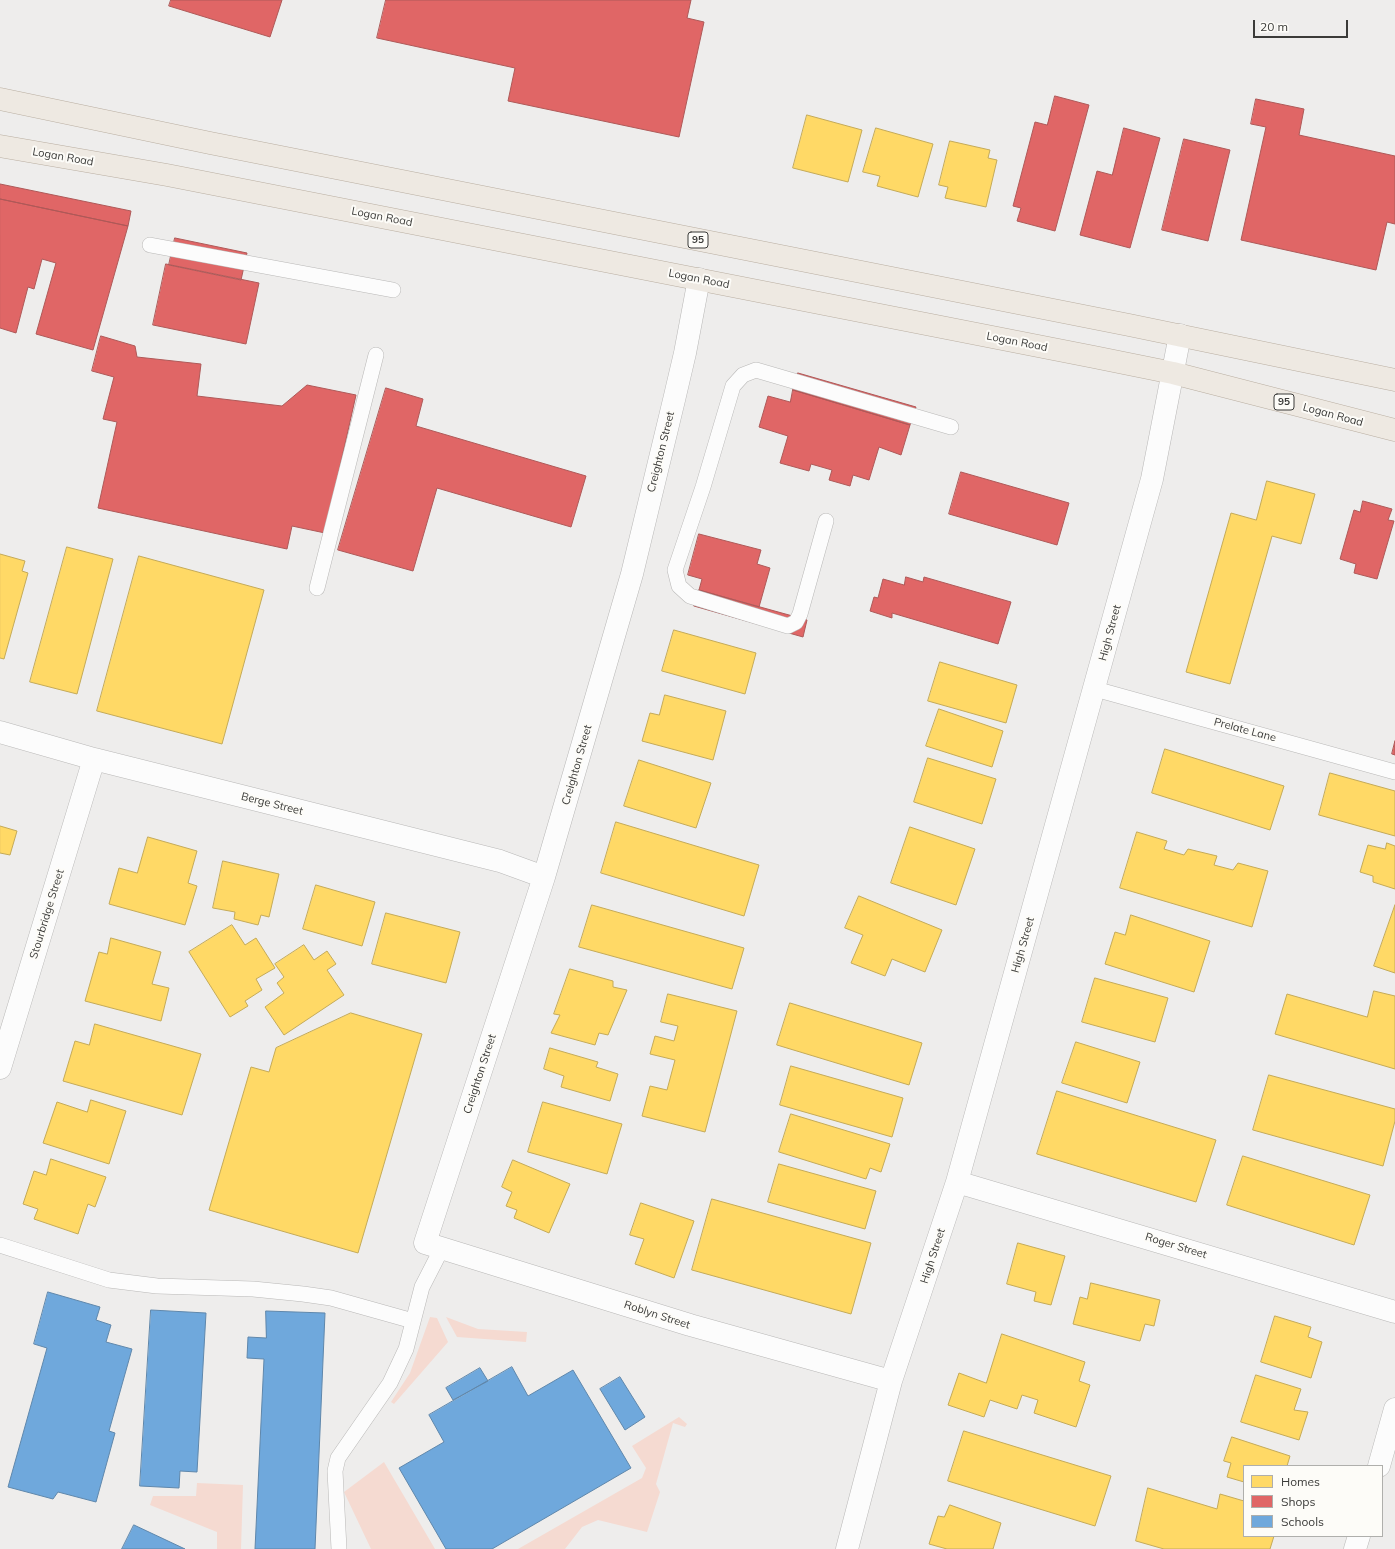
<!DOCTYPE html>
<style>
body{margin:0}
#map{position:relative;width:1395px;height:1549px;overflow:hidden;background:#eeedec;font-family:Mulish,sans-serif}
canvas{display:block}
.legend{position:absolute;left:1243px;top:1465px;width:140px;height:72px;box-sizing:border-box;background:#fdfcf8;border:1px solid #afafac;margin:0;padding:5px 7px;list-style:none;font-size:12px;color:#3b3b39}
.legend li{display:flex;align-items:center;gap:8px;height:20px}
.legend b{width:20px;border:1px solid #afafac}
.scale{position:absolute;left:1253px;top:20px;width:95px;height:18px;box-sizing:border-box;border:2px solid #3b3b39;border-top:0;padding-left:5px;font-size:12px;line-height:14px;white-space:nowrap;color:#3b3b39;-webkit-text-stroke:3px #fdfcf8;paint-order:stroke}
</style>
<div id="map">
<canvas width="1395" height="1549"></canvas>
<ul class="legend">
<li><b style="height:11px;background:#ffd966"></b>Homes</li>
<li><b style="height:11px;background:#e06666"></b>Shops</li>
<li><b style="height:11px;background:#6fa8dc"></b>Schools</li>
</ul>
<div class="scale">20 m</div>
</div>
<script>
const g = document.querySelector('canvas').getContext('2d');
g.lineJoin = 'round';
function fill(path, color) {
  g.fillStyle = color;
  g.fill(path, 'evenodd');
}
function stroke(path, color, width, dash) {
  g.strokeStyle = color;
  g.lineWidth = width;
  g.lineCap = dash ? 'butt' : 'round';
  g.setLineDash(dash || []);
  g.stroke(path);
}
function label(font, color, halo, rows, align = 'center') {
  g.font = font + ' Mulish,sans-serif';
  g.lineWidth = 4;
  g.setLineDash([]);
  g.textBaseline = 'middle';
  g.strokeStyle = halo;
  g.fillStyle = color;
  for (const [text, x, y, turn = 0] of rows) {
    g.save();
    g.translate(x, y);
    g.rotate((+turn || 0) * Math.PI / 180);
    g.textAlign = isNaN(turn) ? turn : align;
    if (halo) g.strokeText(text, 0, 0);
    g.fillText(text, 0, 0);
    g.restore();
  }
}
fill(new Path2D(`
 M 430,1317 L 437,1318 L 448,1342 L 394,1404 L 391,1402 L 410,1373 Z
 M 446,1317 L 478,1329 L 527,1332 L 526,1342 L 457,1337 Z
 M 679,1417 L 687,1424 L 685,1427 L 673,1423 L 656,1484 L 660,1492 L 647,1532 L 598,1520 L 582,1527 L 565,1549 L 518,1549 L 642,1478 L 646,1468 L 632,1446 Z
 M 384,1462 L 435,1549 L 371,1549 L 344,1492 Z
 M 197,1483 L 243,1485 L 241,1549 L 217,1549 L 217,1532 L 150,1505 L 153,1496 L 196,1496 Z`), '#f5dad1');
const homes = new Path2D(`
 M 807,115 L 862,130 L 848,182 L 793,168 Z
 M 876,128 L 933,144 L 918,197 L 877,186 L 880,176 L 863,172 Z
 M 950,141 L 990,150 L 988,158 L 997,160 L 986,207 L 945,198 L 948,187 L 939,185 Z
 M 1267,481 L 1315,494 L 1301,544 L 1272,536 L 1230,684 L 1186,672 L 1231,513 L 1256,520 Z
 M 67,547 L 113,559 L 77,694 L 30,682 Z
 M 0,554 L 25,561 L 22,571 L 28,573 L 4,659 L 0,658 Z
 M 139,556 L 264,590 L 222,744 L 97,711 Z
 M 674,630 L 756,653 L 745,694 L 662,671 Z
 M 940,662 L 1017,685 L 1006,723 L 928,701 Z
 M 665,695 L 726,711 L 713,760 L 642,741 L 650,713 L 659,715 Z
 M 939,709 L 1003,731 L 992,767 L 926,746 Z
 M 1165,749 L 1284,786 L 1270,830 L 1152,793 Z
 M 928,758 L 996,779 L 982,824 L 914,802 Z
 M 639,760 L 711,783 L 696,828 L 624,806 Z
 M 1330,773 L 1395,791 L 1395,836 L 1319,815 Z
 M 616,822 L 759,865 L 744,916 L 601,873 Z
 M 0,826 L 17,831 L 10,855 L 0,853 Z
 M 910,827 L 975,849 L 956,905 L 891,883 Z
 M 1137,832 L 1167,841 L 1164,849 L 1184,855 L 1188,849 L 1217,856 L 1214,865 L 1233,870 L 1238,863 L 1268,871 L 1252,927 L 1120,888 Z
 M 148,837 L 197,851 L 188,883 L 197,886 L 185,925 L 109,904 L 119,868 L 137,873 Z
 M 1387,843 L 1395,846 L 1395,889 L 1373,882 L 1373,876 L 1360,872 L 1368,845 L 1385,849 Z
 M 223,861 L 279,874 L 269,917 L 261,915 L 258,925 L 234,919 L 235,912 L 213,908 Z
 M 316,885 L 375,902 L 362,946 L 303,929 Z
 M 859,896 L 942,930 L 925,972 L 892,959 L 885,976 L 851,963 L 863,935 L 845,928 Z
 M 592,905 L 744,948 L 732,989 L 579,947 Z
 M 1395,905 L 1395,973 L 1374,966 Z
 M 386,913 L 460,932 L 446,983 L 372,964 Z
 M 1131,915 L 1210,941 L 1194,992 L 1105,964 L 1115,932 L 1125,935 Z
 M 232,925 L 245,945 L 256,938 L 275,968 L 256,979 L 262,990 L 245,1001 L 248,1006 L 230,1017 L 189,952 Z
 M 111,938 L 161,952 L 152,984 L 169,988 L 161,1021 L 85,1001 L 99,952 L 107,954 Z
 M 304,945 L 314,960 L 327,951 L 336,964 L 327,970 L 344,995 L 284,1035 L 265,1007 L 284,993 L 277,983 L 284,977 L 275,964 Z
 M 570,969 L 613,981 L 613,987 L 627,990 L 608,1035 L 599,1033 L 595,1045 L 551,1033 L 560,1015 L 554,1014 Z
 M 1095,978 L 1168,998 L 1155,1042 L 1082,1022 Z
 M 1374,991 L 1395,996 L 1395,1069 L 1275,1034 L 1287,994 L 1367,1017 Z
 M 668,994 L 737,1011 L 705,1132 L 642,1116 L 650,1086 L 667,1090 L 675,1060 L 650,1054 L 655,1036 L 674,1041 L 678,1026 L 661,1022 Z
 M 790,1003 L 922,1043 L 909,1085 L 777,1045 Z
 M 351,1013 L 422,1034 L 358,1253 L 209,1210 L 251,1067 L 269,1072 L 276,1048 Z
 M 95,1024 L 201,1054 L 182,1115 L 63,1081 L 75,1041 L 89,1045 Z
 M 1076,1042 L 1140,1062 L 1127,1103 L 1062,1083 Z
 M 550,1048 L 598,1062 L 596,1067 L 618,1074 L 610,1101 L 561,1087 L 564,1076 L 544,1069 Z
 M 791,1066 L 903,1098 L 892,1137 L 780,1105 Z
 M 1269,1075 L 1395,1109 L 1395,1121 L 1383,1166 L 1253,1130 Z
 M 1057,1091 L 1216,1140 L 1196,1202 L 1037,1154 Z
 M 91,1100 L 126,1111 L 109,1164 L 43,1143 L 57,1102 L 87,1112 Z
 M 543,1102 L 622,1124 L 607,1174 L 528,1152 Z
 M 791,1114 L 890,1144 L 881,1172 L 870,1168 L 866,1179 L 779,1152 Z
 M 1243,1156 L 1370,1195 L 1354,1245 L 1227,1205 Z
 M 51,1159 L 106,1177 L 95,1207 L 88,1204 L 78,1234 L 34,1219 L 38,1209 L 23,1204 L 34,1171 L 46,1175 Z
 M 513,1160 L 570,1184 L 549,1233 L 514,1218 L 517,1210 L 506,1206 L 512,1192 L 502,1187 Z
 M 779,1164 L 876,1191 L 865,1229 L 768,1202 Z
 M 712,1199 L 871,1243 L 851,1314 L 692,1270 Z
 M 641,1203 L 694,1221 L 674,1278 L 635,1264 L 644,1239 L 630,1235 Z
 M 1018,1243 L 1065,1256 L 1051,1305 L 1034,1301 L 1036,1292 L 1007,1284 Z
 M 1091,1283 L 1160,1300 L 1154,1326 L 1145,1324 L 1140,1341 L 1073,1324 L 1080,1297 L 1087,1299 Z
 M 1275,1316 L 1311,1327 L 1308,1337 L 1322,1342 L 1311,1378 L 1261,1362 Z
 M 1002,1334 L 1085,1362 L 1079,1381 L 1090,1385 L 1076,1427 L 1034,1413 L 1038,1400 L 1022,1395 L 1017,1409 L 990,1400 L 984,1417 L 948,1405 L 959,1373 L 986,1383 Z
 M 1256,1375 L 1301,1389 L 1294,1410 L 1308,1412 L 1299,1440 L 1241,1422 Z
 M 964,1431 L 1111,1476 L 1095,1526 L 948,1481 Z
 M 1232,1437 L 1290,1456 L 1287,1466 L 1244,1466 L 1244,1482 L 1227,1477 L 1231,1463 L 1224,1461 Z
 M 1148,1488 L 1217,1509 L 1220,1494 L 1244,1501 L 1244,1536 L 1274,1536 L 1270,1549 L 1164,1549 L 1136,1541 Z
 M 950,1505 L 1001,1523 L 993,1549 L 947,1549 L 929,1544 L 938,1516 L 944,1517 Z`);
fill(homes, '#ffd966');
stroke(homes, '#c4aa58', 1);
const shops = new Path2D(`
 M 171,0 L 282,0 L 270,37 L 169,6 Z
 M 386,0 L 691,0 L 687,18 L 704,22 L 679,137 L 508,101 L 515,68 L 377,38 Z
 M 1055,96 L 1089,105 L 1055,231 L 1017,221 L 1021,208 L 1013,206 L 1035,122 L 1047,125 Z
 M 1256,99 L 1304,109 L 1299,135 L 1395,156 L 1395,224 L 1387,222 L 1376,270 L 1241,240 L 1266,127 L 1251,124 Z
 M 1124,128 L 1160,138 L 1130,248 L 1080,235 L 1097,171 L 1112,175 Z
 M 1184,139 L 1230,150 L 1208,241 L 1162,230 Z
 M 0,184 L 131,211 L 128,226 L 0,199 Z
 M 0,199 L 128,226 L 93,350 L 36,334 L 56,263 L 42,259 L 34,289 L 28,287 L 16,333 L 0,328 Z
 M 175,238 L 247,253 L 241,280 L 169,265 Z
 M 166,264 L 259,283 L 246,344 L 153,325 Z
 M 101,336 L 135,346 L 137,357 L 201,364 L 197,396 L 282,406 L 307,385 L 356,395 L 325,533 L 292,526 L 287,549 L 98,508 L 117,422 L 103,419 L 114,377 L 92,371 Z
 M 798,373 L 916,407 L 910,425 L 793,390 Z
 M 386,388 L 423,399 L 416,426 L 586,476 L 571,527 L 437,488 L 413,571 L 338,550 Z
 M 793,390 L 910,425 L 901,455 L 879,447 L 869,480 L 853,475 L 850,486 L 829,480 L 832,470 L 811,464 L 809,471 L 780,463 L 788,436 L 759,427 L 768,396 L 790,402 Z
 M 961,472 L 1069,503 L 1057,545 L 949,514 Z
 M 1363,501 L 1392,509 L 1388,520 L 1394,521 L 1377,579 L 1354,573 L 1356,564 L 1340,559 L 1354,510 L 1360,512 Z
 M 699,534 L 761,550 L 757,564 L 770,568 L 759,607 L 699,590 L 702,579 L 688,575 Z
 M 906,577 L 923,582 L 924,577 L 1011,602 L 998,644 L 892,613 L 892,618 L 870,611 L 874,597 L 878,598 L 883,579 L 904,585 Z
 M 699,590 L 807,620 L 803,637 L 694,606 Z
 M 1395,741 L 1395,755 L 1392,754 Z`);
fill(shops, '#e06666');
stroke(shops, '#ae5958', 1);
const schools = new Path2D(`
 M 48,1292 L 100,1307 L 96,1320 L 111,1325 L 106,1342 L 132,1349 L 109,1431 L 115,1433 L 96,1502 L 58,1492 L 53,1499 L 8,1487 L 47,1348 L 34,1344 Z
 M 151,1310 L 206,1313 L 197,1472 L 180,1471 L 179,1488 L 140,1486 Z
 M 266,1311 L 325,1313 L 315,1549 L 255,1549 L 264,1359 L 247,1358 L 248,1337 L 266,1338 Z
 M 512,1367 L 528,1396 L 573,1370 L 631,1468 L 492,1549 L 446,1549 L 399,1468 L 444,1442 L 429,1415 Z
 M 480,1368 L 488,1381 L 453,1400 L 446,1388 Z
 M 620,1377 L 645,1417 L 625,1430 L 600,1389 Z
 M 134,1525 L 185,1549 L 122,1549 Z`);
fill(schools, '#6fa8dc');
stroke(schools, '#5f87ab', 1);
const service = new Path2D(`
 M 150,245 L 393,290
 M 826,521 L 800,614 L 796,622 L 788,626 L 690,596 L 679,586 L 675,570 L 703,487 L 733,386 L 743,375 L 756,370 L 951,427
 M 317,588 L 376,355
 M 1095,689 L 1395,772
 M 0,1245 L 109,1280 L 157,1286 L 253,1289 L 303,1294 L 331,1298 L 413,1321
 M 339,1549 L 335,1471 L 338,1458 L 390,1383 L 406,1349 L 422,1287 L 442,1248`);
const minor = new Path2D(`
 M 699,279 L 685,353 L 674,400 L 632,574 L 544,877 L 425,1243 L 690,1325 L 891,1381
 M 0,732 L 94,759 L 500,861 L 544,877
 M 0,1068 L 94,759
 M 957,1182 L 1395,1312
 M 1379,1466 L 1395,1409
 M 847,1549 L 891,1381 L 957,1182 L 1152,479 L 1180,335
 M 1355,1549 L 1359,1536`);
const primary = new Path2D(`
 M 0,99 L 210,143 L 1129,325 L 1395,380
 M 0,146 L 167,175 L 1094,357 L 1173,373 L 1395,430`);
stroke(service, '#b9b8b7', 16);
stroke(minor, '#b9b8b7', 23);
stroke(primary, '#b9aea1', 23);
stroke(service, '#fcfcfc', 15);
stroke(minor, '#fcfcfc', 22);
stroke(primary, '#eee9e2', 22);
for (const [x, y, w] of [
 [698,240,20],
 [1284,402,20]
]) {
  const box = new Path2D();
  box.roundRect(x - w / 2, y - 8, w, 16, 3);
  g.fillStyle = '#fdfcf8';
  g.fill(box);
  stroke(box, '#3b3b39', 1);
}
label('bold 10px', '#3b3b39', null, [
 ["95",698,240],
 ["95",1284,402]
]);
label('11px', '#3b3b39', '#fdfcf8', [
 ["Logan Road",63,157,10],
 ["Logan Road",382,217,11],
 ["Logan Road",699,279,11],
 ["Logan Road",1017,342,11],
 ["Logan Road",1333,415,15],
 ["Creighton Street",661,452,-76],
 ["High Street",1110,633,-75],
 ["Prelate Lane",1245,730,15],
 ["Creighton Street",577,765,-74],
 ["Berge Street",272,804,14],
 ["Stourbridge Street",47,914,-73],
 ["High Street",1023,945,-74],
 ["Creighton Street",480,1074,-72],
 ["Roger Street",1176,1246,17],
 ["High Street",933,1256,-72],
 ["Roblyn Street",657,1315,18]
]);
</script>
